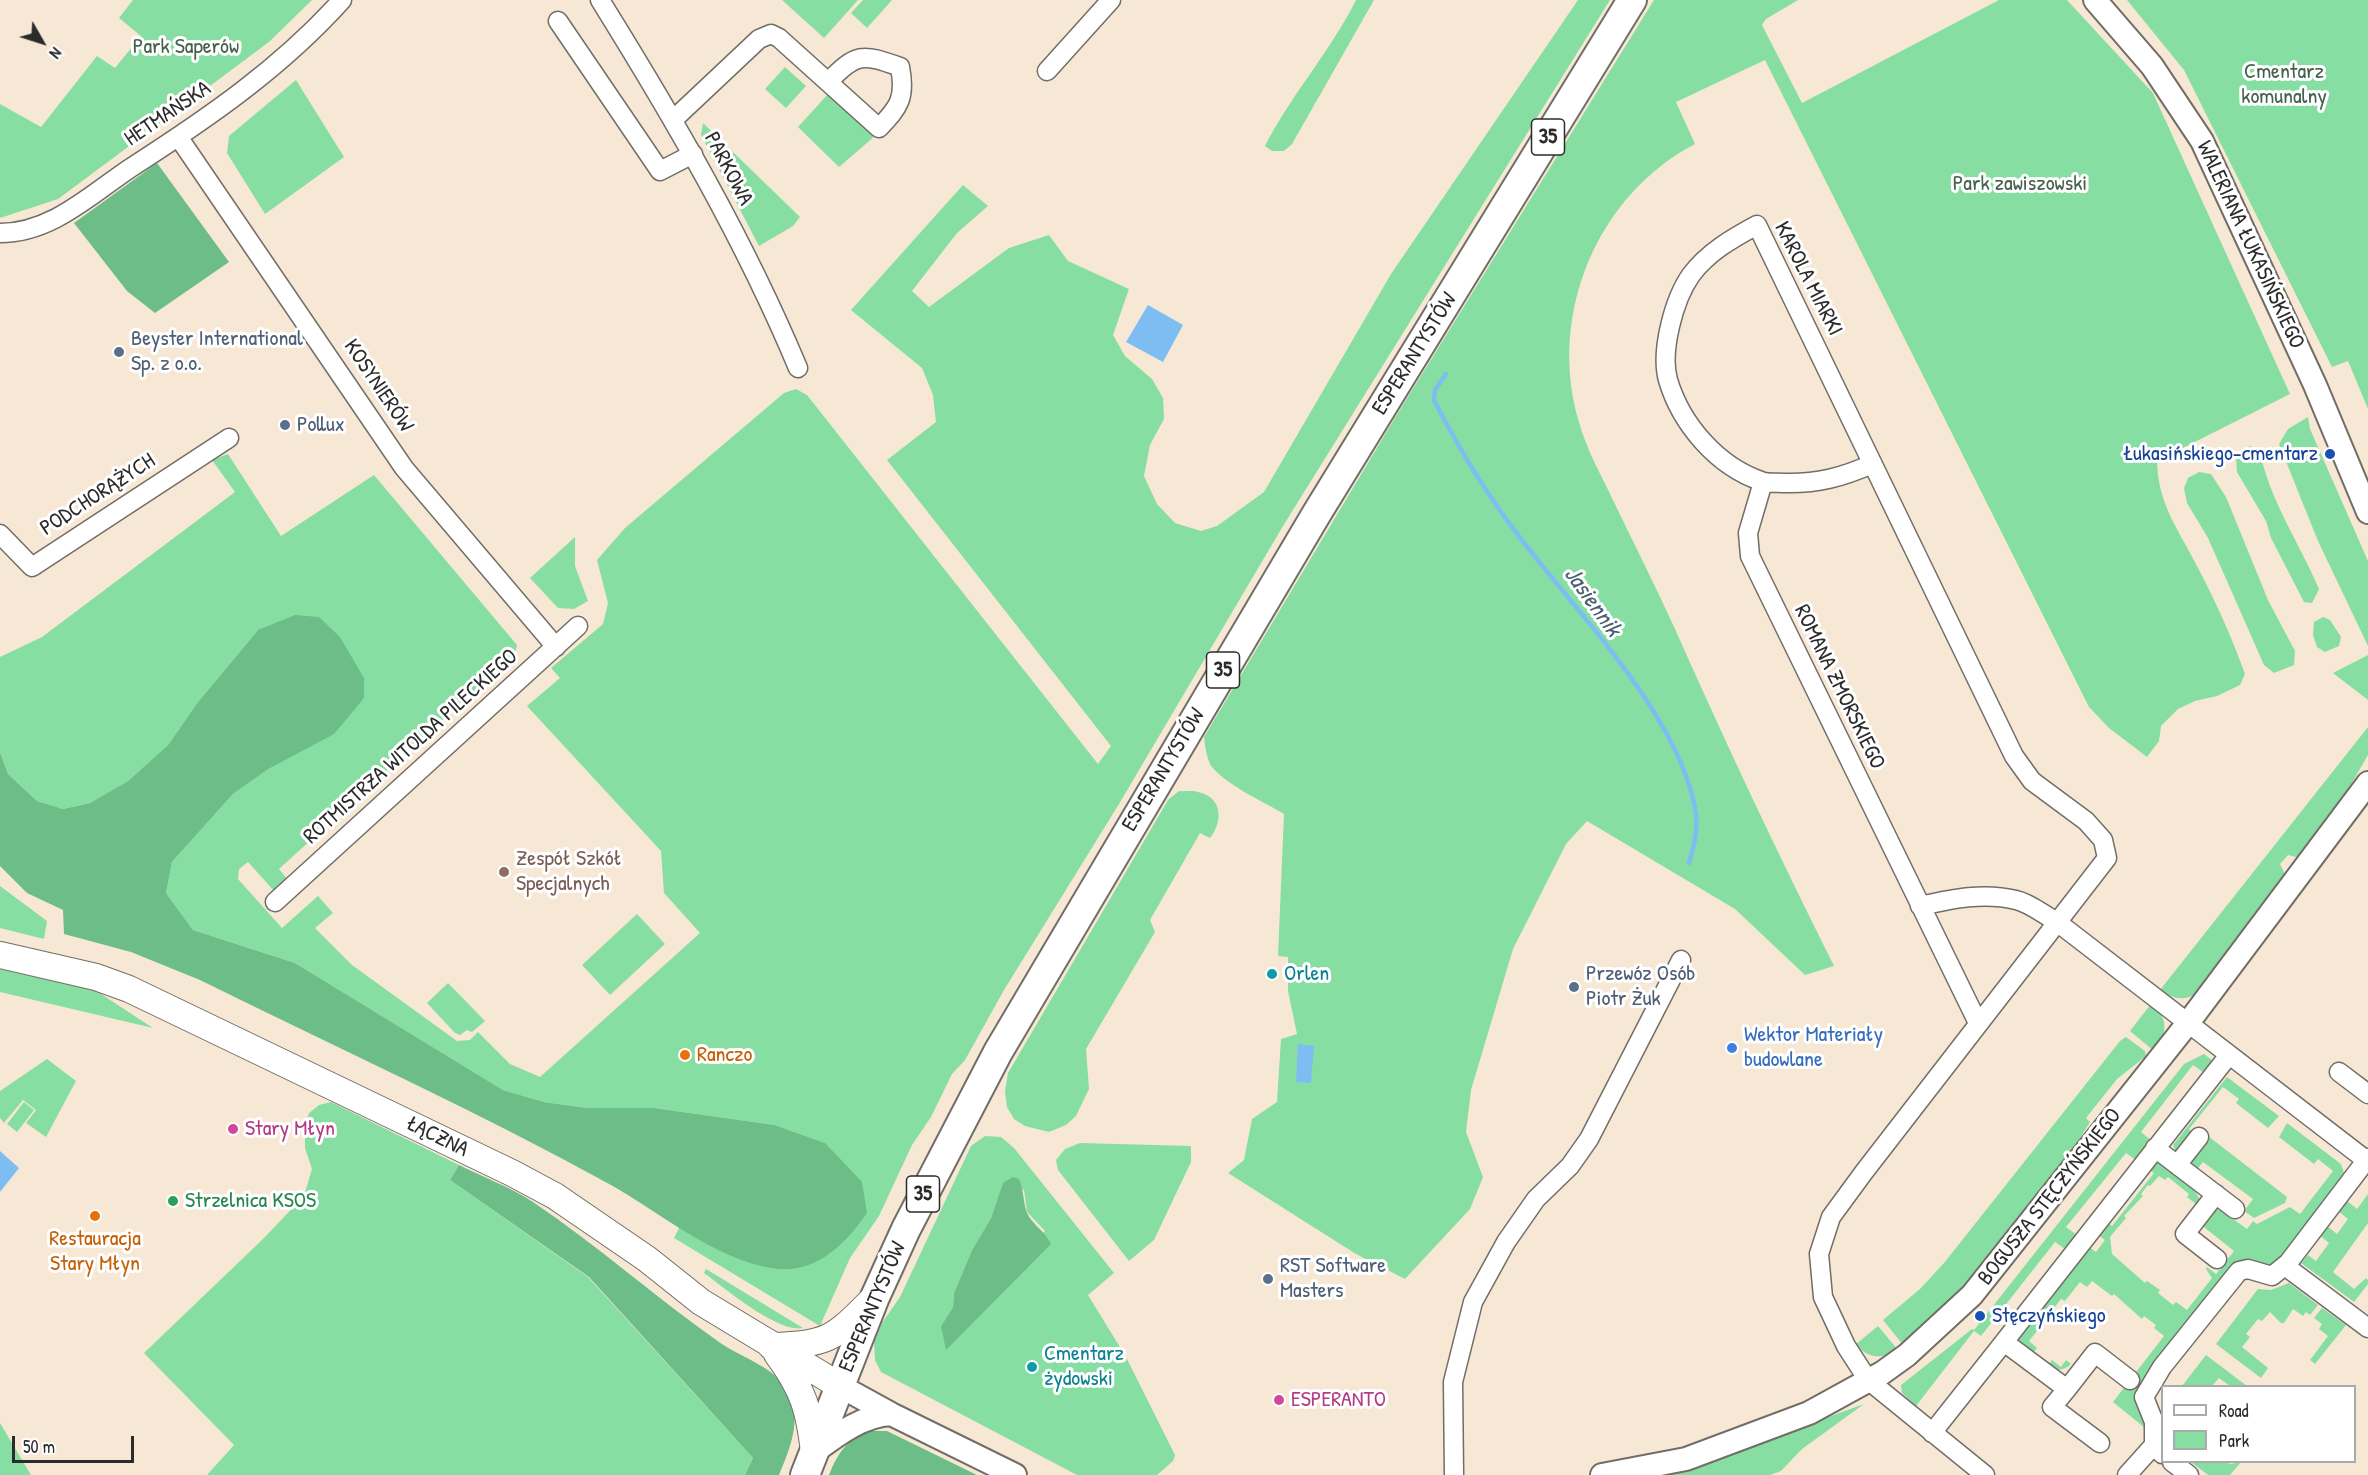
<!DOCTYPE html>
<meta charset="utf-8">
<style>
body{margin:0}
#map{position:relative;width:2368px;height:1475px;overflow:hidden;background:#f7e8d5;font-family:"Patrick Hand",sans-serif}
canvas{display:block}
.legend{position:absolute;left:2161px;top:1385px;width:195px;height:78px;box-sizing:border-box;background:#fff;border:2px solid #aaa;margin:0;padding:8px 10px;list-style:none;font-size:18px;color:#2b2b2b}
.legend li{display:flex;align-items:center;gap:12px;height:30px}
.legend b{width:30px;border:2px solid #aaa}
.north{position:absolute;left:12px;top:12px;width:60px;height:60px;-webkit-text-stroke:4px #fff;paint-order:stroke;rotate:129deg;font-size:16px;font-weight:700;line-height:24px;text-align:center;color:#2b2b2b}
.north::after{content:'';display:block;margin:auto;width:21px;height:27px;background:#2b2b2b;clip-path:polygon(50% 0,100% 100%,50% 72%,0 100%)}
.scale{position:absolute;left:12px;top:1436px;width:122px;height:27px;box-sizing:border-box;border:3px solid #2b2b2b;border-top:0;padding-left:8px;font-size:18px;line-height:21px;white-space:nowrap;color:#2b2b2b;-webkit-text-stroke:4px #fff;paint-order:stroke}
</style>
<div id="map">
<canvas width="2368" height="1475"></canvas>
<ul class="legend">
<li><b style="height:8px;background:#fff"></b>Road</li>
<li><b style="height:16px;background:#87dea2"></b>Park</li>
</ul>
<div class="north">N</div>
<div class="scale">50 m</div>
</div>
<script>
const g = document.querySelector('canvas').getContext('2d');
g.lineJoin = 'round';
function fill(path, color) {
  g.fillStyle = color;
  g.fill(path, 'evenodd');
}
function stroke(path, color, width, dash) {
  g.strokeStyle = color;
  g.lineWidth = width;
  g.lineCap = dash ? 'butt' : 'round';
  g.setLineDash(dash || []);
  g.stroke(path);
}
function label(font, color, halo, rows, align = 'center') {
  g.font = font + ' "Patrick Hand",sans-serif';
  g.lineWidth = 6;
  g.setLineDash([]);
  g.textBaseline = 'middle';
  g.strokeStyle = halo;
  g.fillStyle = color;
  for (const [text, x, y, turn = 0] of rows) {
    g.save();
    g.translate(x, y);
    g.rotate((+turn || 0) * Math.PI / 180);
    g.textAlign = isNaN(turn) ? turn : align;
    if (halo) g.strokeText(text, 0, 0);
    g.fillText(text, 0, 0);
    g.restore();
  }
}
fill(new Path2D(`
 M 133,0 L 312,0 L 269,42 L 58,199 L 0,218 L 0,104 L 41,127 L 97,56 L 115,68 L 141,36 L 119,18 Z
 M 782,0 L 858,0 L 824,38 Z
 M 863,0 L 892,0 L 867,28 L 851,13 Z
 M 1356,0 L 1374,0 L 1292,144 L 1284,151 L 1272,151 L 1265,146 C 1291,95 1330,52 1356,0 Z
 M 1578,0 L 1610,0 L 1283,526 L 1119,804 L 1004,990 L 965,1060 L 952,1074 L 931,1117 L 912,1145 L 879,1216 L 850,1258 L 820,1326 L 674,1238 L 680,1226 L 723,1251 L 825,1143 L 775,1125 L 654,1108 L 587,1108 L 544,1102 L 503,1090 L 295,963 L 193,930 L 166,893 L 172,862 L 233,794 L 270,768 L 258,630 L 198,702 L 168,745 L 128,781 L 90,803 L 63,809 L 37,801 L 8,774 L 0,752 L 0,657 L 42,637 L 235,492 L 212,460 L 228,454 L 281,536 L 374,475 L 517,645 L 515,654 L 279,869 L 288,880 L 275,892 L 248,862 L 239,869 L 238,879 L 282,928 L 318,896 L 333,913 L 315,928 L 352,965 L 457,1041 L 470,1040 L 478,1032 L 510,1064 L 540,1077 L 700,933 L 664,893 L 661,851 L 527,706 L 560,678 L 551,668 L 603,624 L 608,603 L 597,560 L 625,528 L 784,393 L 796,389 L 807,395 L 1098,764 L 1111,746 L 887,460 L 936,422 L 933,395 L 922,368 L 851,310 L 963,185 L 988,206 L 957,233 L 912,291 L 929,307 L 1009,248 L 1049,235 L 1068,261 L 1129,289 L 1113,335 L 1125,356 L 1152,379 L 1163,398 L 1164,419 L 1150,445 L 1144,476 L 1157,504 L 1175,523 L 1201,531 L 1217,526 L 1264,492 L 1391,274 Z
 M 1654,0 L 1798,0 L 1766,19 L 1762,25 L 1802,103 L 1999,0 L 2067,0 L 2153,93 L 2290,394 L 2157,461 C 2158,505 2179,530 2198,568 C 2216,602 2232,638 2245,674 L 2240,685 L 2217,696 L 2195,701 L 2178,709 L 2161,726 L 2159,741 L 2147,757 L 2109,728 L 2089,707 L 1765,60 L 1676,102 L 1695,144 C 1597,195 1547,315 1579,422 C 1586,448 1600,473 1612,498 C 1633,542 1655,585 1675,629 C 1725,742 1778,854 1834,966 L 1805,975 L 1735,909 L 1587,821 L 1566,844 L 1513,949 L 1471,1090 L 1466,1132 L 1483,1177 L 1470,1209 L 1405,1279 L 1356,1254 L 1228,1173 L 1244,1160 L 1252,1119 L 1277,1102 L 1281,1039 L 1297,1034 L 1288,991 L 1288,957 L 1278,956 L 1284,814 C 1266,803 1220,782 1210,764 C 1206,755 1205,746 1204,737 L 1396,416 Z
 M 2127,0 L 2368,0 L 2368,409 L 2348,361 L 2332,367 L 2184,70 Z
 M 785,67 L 806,86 L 786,108 L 765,89 Z
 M 296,80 L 344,157 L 265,214 L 227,153 L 229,136 Z
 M 829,93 L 875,136 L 839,167 L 798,127 Z
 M 703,123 L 800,217 L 793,226 L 759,246 L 701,135 Z
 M 2308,417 L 2310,429 L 2368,561 L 2368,646 L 2318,541 L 2279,444 L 2288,429 Z
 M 2250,446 L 2260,452 C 2270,501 2300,544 2319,589 L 2312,603 L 2304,602 L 2271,538 L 2266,521 L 2237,472 L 2236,458 L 2242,450 Z
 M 2199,472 L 2211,474 L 2226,497 L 2268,600 L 2295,651 L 2294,665 L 2274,673 L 2264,665 L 2208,538 L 2187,503 L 2184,488 L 2188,478 Z
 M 575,537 L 575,566 L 588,601 L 574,609 L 558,608 L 530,578 Z
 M 2323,617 L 2330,620 L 2341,637 L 2339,646 L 2325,652 L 2317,647 L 2313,635 L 2314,622 Z
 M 2368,655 L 2368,700 L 2333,673 Z
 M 2368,727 L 2368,755 L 2329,822 L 2300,858 L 2288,855 L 2280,864 L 2285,874 L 2284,881 L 2196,994 C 2184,1001 2172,999 2160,990 Z
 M 1179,791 C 1185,792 1192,790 1198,792 C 1223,797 1223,822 1210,838 L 1200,833 L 1150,920 L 1155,932 L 1086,1049 L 1089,1089 L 1076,1116 L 1066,1125 L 1049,1132 L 1025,1126 L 1014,1119 L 1007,1107 L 1005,1091 L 1008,1073 L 1168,800 Z
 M 0,886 L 47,921 L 44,939 L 0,928 Z
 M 637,914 L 665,944 L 610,995 L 582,965 Z
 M 0,969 L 54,979 L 98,992 L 153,1028 L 0,992 Z
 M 448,983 L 485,1021 L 472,1032 L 467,1030 L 460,1035 L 455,1033 L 427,1003 Z
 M 2151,1004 C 2170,1020 2167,1032 2154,1051 L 2130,1031 Z
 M 2126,1037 L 2145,1051 L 2146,1056 L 2117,1079 L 2086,1118 L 2090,1122 L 2065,1162 L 1972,1282 L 1904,1346 L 1883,1320 L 1920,1289 L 1944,1263 L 2120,1041 Z
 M 2204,1054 L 2213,1061 L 2204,1073 L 2193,1065 L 2141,1132 L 2152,1141 L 2136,1160 L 2126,1153 L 2066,1227 L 2077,1235 L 2065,1249 L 2055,1242 L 1981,1336 L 1974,1331 L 1916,1406 L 1902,1393 L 1901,1385 L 1972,1329 L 1974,1330 L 2184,1064 Z
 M 47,1059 L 76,1081 L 46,1137 L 26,1123 L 36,1110 L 23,1100 L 4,1123 L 0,1118 L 0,1091 Z
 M 2227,1077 L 2279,1116 L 2268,1128 L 2236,1103 L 2239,1099 L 2223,1087 L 2189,1129 L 2192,1132 L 2179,1152 L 2175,1151 L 2173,1145 Z
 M 24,1102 L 34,1110 L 17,1132 L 7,1124 Z
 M 331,1102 L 459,1165 L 450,1180 L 588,1277 L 753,1458 L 745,1475 L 207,1475 L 234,1445 L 144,1353 L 263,1239 L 304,1196 L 312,1169 L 305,1148 L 305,1126 L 309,1113 L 319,1105 Z
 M 2287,1123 L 2341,1164 L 2345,1176 L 2279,1261 L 2269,1268 L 2257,1264 L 2136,1397 C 2138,1408 2146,1417 2145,1428 L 2113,1402 L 2164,1336 L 2154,1328 L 2156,1325 L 2144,1316 L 2142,1319 L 2114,1294 L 2112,1296 L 2092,1281 L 2087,1287 L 2080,1282 L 2065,1301 L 2061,1299 L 2054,1308 L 2057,1311 L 2048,1323 L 2045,1321 L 2029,1341 L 2037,1348 L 2034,1352 L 2050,1363 L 2052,1360 L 2061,1367 L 2066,1360 L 2071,1364 C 2055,1382 2015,1353 2019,1333 L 2085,1244 L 2096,1252 L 2105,1240 L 2094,1232 L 2104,1219 L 2112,1226 L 2154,1173 L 2145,1166 L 2157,1161 L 2194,1189 L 2200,1200 L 2197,1205 L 2187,1197 L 2189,1194 L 2168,1177 L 2165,1180 L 2159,1176 L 2150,1186 L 2148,1185 L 2141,1194 L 2143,1196 L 2124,1216 L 2126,1218 L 2110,1237 L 2112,1254 L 2145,1283 L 2147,1281 L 2160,1290 L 2158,1293 L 2173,1305 L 2176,1302 L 2187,1310 L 2212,1278 L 2206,1269 L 2207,1267 L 2216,1274 L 2234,1251 L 2200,1224 L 2213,1208 L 2222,1211 L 2247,1229 L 2253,1221 L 2257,1224 L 2290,1207 L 2300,1214 L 2333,1171 L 2318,1159 L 2314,1164 L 2279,1137 Z
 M 985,1136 L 1001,1137 L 1014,1148 L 1114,1273 L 1088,1295 L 1126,1357 L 1175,1455 L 1173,1461 L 1157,1475 L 1077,1475 L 881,1372 L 875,1360 L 874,1343 L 882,1323 L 900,1297 L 971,1146 ZM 1003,1184 L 1024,1190 L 1027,1212 L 1045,1231 L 941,1326 L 953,1307 L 954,1293 L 972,1250 L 991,1218 Z
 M 2208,1136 L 2287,1197 L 2285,1203 L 2254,1218 L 2244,1211 L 2253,1199 L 2203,1162 L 2194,1173 C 2182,1159 2198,1148 2208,1136 Z
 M 1080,1143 L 1191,1146 L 1191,1162 L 1154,1240 L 1129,1261 L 1058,1170 L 1056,1160 L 1065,1149 Z
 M 2368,1194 L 2368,1223 L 2333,1272 L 2354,1289 L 2366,1278 L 2368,1280 L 2368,1284 L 2354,1302 L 2301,1263 L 2308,1255 L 2316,1261 L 2329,1243 L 2319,1235 L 2327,1226 L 2337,1234 L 2348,1219 L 2338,1211 L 2346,1200 L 2357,1209 Z
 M 706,1269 L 803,1328 C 777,1333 726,1289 704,1273 Z
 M 2289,1283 L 2318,1305 L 2310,1315 L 2306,1312 L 2303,1316 L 2293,1309 L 2284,1323 L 2281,1323 L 2270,1312 L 2262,1321 L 2258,1319 L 2246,1334 L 2250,1337 L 2242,1347 L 2268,1368 L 2261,1378 L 2216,1344 L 2258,1289 L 2271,1290 Z
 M 2322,1308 L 2346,1325 L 2315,1364 L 2310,1360 L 2328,1336 L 2319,1329 L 2322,1324 L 2314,1318 Z
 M 1878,1326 L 1898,1350 C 1881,1360 1869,1358 1855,1345 Z
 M 2206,1355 L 2247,1386 L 2230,1386 L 2219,1378 L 2212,1386 L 2182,1386 Z
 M 1864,1404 L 1802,1449 L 1781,1471 L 1770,1475 L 1652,1475 L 1694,1466 Z
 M 0,1423 L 31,1475 L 0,1475 Z
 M 2191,1462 L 2226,1462 L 2230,1464 L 2241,1462 L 2230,1475 L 2208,1475 Z`), '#87dea2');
fill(new Path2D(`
 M 157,163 L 229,262 L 155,313 L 127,291 L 74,223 Z
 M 295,615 L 319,617 L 340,637 L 364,678 L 364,698 L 334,734 L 270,768 L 233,794 L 172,862 L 166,893 L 193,930 L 295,963 L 503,1090 L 544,1102 L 587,1108 L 654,1108 L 775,1125 L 825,1143 L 862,1182 L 867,1213 C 845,1245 814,1276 771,1268 C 713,1258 661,1213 611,1185 C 477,1111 337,1048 200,980 L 131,952 L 64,934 L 63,910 L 27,893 L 0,866 L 0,752 L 8,774 L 37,801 L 63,809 L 90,803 L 128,781 L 168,745 L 198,702 L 258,630 Z
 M 459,1165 C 483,1177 510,1187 533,1202 C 597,1245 655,1297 719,1342 C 740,1357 777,1368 789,1392 C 802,1420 790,1449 779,1475 L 745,1475 L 753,1458 L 589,1277 L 450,1180 Z
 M 1013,1177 L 1019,1179 C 1024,1190 1023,1202 1027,1213 C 1032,1224 1044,1230 1051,1244 L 946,1350 L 941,1326 L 953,1307 L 954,1293 L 972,1250 L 991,1218 L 1003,1183 Z
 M 871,1431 L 887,1431 L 977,1475 L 829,1475 C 838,1453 847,1438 871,1431 Z`), '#6dbd88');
fill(new Path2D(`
 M 1148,305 L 1183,325 L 1163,362 L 1126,342 Z
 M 1298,1044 L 1314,1046 L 1311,1083 L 1296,1082 Z
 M 0,1151 L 19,1168 L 0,1192 Z`), '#7ebdf2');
stroke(new Path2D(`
 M 1446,374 L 1435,390 L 1434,400 C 1459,449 1487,495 1521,539 C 1578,613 1683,721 1696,814 C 1698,830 1694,847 1689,863`), '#7ebdf2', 4.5);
const minor = new Path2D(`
 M 600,0 C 674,119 744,239 798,368
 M 558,21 L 660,171 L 693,154
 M 1047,71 L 1111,0
 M 674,119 L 759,39 L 771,34 L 779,38 L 879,128 C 899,107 906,98 900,67 C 861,53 857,53 828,82
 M 179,138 L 404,468 L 556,647
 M 0,233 C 52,233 91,194 132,167 C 208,118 281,68 342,0
 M 1872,464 C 1843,477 1817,484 1784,483 C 1777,482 1768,484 1761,481 C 1717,466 1681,424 1668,380 C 1660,351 1674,299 1691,275 C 1708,252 1733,238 1757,225 L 2014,756 L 2032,781 L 2086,821 L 2103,840 L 2107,858 L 1864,1172 L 1831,1217 L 1819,1254 L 1823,1297 L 1846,1346 L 1868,1380 L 1985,1475
 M 1763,482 L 1748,533 L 1750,556 L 1978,1023
 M 0,534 L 32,567 L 229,438
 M 275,902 L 578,626
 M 1920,906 C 1952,899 1983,892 2016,900 C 2030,903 2044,915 2057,922 L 2366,1160
 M 2339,1072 L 2368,1094
 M 2155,1148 L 2235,1209
 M 2177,1165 L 2199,1137
 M 2216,1194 L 2185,1234 L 2217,1259
 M 2285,1266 L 2368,1328
 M 2130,1380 L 2095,1353 L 2067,1389 L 2004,1342 L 2229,1055
 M 2067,1389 L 2052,1407 L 2100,1443
 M 1932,1433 L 2004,1342
 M 2162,1454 L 2154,1445 L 2154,1422 L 2144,1397 L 2162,1367 L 2239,1271 L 2248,1269 L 2272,1276 L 2288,1263 L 2368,1158
 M 2172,1462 L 2189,1475
 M 1454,1475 L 1453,1382 L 1473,1302 L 1506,1242 L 1536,1199 L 1570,1166 L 1589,1139 L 1681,960
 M 2127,1475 L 2154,1445`);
const tertiary = new Path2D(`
 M 2095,0 L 2152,66 L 2202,141 L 2315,385 L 2368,512
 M 840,1386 L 891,1414 L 1015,1475
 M 814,1452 C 837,1435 861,1416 891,1414
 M 1602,1475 L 1686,1459 L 1809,1413 L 1882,1373 L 1907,1355 L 1972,1295 L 2188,1023 L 2368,783`);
const secondary = new Path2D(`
 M 0,955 L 96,977 L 129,989 L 512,1173 L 555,1196 L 647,1259 L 701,1302 L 840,1386
 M 771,1346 C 830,1344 833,1339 874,1298
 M 777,1354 C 803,1389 809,1409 814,1452`);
const primary = new Path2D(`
 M 805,1475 L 875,1297 L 906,1229 L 998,1052 L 1317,513 L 1632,0`);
stroke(minor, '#726d66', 21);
stroke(tertiary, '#726d66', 26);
stroke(secondary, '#726d66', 28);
stroke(primary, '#726d66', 32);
stroke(minor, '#fff', 18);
stroke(tertiary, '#fff', 22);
stroke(secondary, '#fff', 26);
stroke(primary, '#fff', 28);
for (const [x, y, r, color] of [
 [119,352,6,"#5c6f8a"],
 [285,425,6,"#5c6f8a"],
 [2330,454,6,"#1a4fb4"],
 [504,872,6,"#8d6e63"],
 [1272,974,6,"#0f9aa8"],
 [1574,987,6,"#5c6f8a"],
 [1732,1048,6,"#3f7fe0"],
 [685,1055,6,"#e8710a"],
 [233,1129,6,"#d1479c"],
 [173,1201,6,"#2e9e5b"],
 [95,1216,6,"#e8710a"],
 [1268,1279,6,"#5c6f8a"],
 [1980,1316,6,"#1a4fb4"],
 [1032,1367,6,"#0f9aa8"],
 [1279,1400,6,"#d1479c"]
]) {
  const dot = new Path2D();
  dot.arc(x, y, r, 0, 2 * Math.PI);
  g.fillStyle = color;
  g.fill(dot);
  stroke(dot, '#fff', 2);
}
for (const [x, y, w] of [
 [1548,137,33],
 [1223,670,33],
 [923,1194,33]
]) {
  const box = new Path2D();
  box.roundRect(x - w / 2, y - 18, w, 36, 4.5);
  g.fillStyle = '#fff';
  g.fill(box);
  stroke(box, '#2b2b2b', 1.5);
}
label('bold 21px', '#2b2b2b', null, [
 ["35",1548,137],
 ["35",1223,670],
 ["35",923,1194]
]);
label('22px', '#47614f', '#fff', [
 ["Park Saperów",186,47],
 ["Cmentarz",2284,72],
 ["komunalny",2284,97],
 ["Park zawiszowski",2020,184]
]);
label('22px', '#2b2b2b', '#fff', [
 ["HETMAŃSKA",168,114,-34],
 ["PARKOWA",728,169,62],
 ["WALERIANA ŁUKASIŃSKIEGO",2250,245,65],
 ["KAROLA MIARKI",1808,279,63],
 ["ESPERANTYSTÓW",1415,354,-58],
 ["KOSYNIERÓW",378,386,56],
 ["PODCHORĄŻYCH",98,495,-33],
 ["ROMANA ZMORSKIEGO",1839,687,64],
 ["ROTMISTRZA WITOLDA PILECKIEGO",411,747,-42],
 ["ESPERANTYSTÓW",1164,770,-59],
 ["ŁĄCZNA",437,1137,26],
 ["BOGUSZA STĘCZYŃSKIEGO",2050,1197,-52],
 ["ESPERANTYSTÓW",873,1307,-67]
]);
label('22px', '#4e5e75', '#fff', [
 ["Beyster International",131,339],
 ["Sp. z o.o.",131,364],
 ["Pollux",297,425],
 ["Przewóz Osób",1586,974],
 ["Piotr Żuk",1586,999],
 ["RST Software",1280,1266],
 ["Masters",1280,1291]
], 'left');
label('22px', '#164399', '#fff', [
 ["Łukasińskiego-cmentarz",2318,454],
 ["Stęczyńskiego",1992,1316,"left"]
], 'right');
label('22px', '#785e54', '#fff', [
 ["Zespół Szkół",516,859],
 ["Specjalnych",516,884]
], 'left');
label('22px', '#0d838f', '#fff', [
 ["Orlen",1284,974],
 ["Cmentarz",1044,1354],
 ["żydowski",1044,1379]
], 'left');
label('22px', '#366cbe', '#fff', [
 ["Wektor Materiały",1744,1035],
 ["budowlane",1744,1060]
], 'left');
label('22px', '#c56008', '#fff', [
 ["Ranczo",697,1055],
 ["Restauracja",95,1239,"center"],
 ["Stary Młyn",95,1264,"center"]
], 'left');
label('22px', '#b23c85', '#fff', [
 ["Stary Młyn",245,1129],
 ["ESPERANTO",1291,1400]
], 'left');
label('22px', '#27864d', '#fff', [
 ["Strzelnica KSOS",185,1201]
], 'left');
label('italic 24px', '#485e71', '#fff', [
 ["Jasiennik",1592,602,54]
]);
</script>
